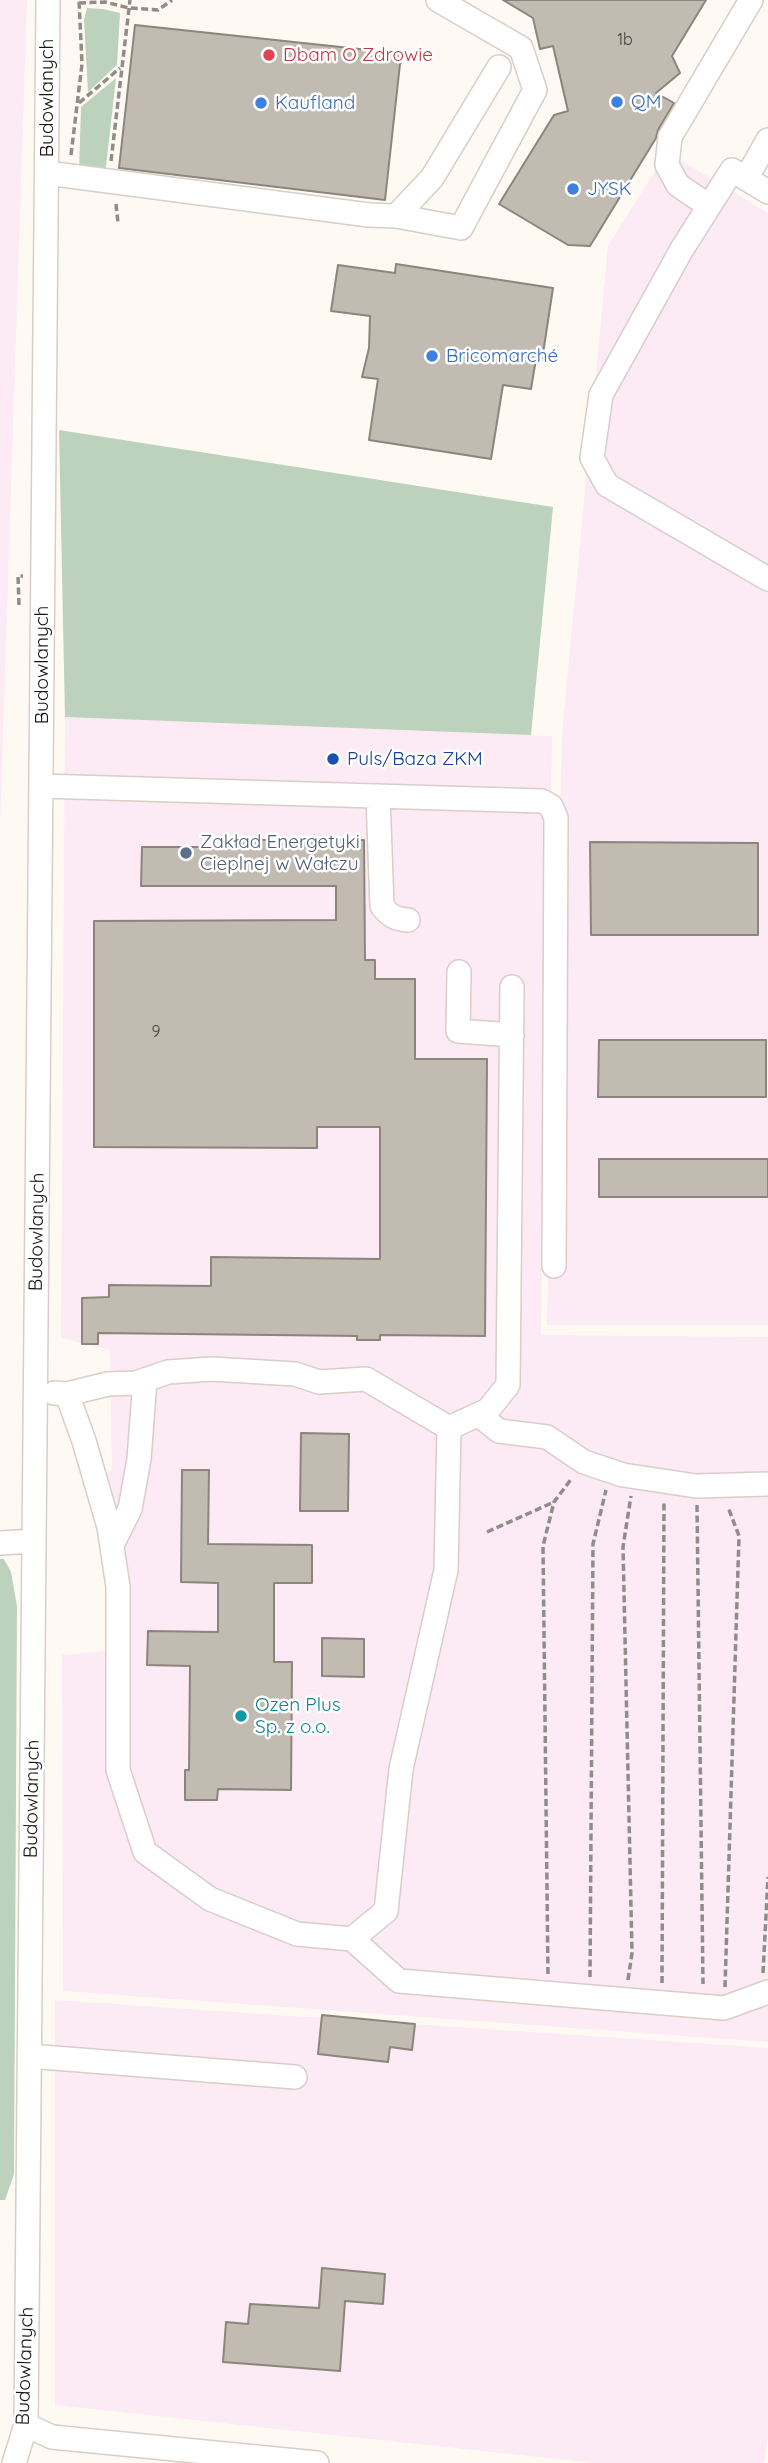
<!DOCTYPE html>
<meta charset="utf-8">
<style>
body{margin:0}
canvas{display:block;background:#fff9f4}
</style>
<canvas width="768" height="2463"></canvas>
<script>
const g = document.querySelector('canvas').getContext('2d');
g.lineJoin = 'round';
function fill(path, color) {
  g.fillStyle = color;
  g.fill(path, 'evenodd');
}
function stroke(path, color, width, dash) {
  g.strokeStyle = color;
  g.lineWidth = width;
  g.lineCap = dash ? 'butt' : 'round';
  g.setLineDash(dash || []);
  g.stroke(path);
}
function label(font, color, halo, rows, align = 'center') {
  g.font = font + ' Quicksand,sans-serif';
  g.lineWidth = 5;
  g.setLineDash([]);
  g.textBaseline = 'middle';
  g.strokeStyle = halo;
  g.fillStyle = color;
  for (const [text, x, y, turn = 0] of rows) {
    g.save();
    g.translate(x, y);
    g.rotate((+turn || 0) * Math.PI / 180);
    g.textAlign = isNaN(turn) ? turn : align;
    if (halo) g.strokeText(text, 0, 0);
    g.fillText(text, 0, 0);
    g.restore();
  }
}
fill(new Path2D(`
 M 0,0 L 27,0 L 0,826 Z
 M 667,152 L 768,213 L 768,1325 L 547,1325 L 562,735 L 608,246 Z
 M 65,717 L 552,736 L 541,1335 L 768,1337 L 768,2042 L 63,1991 L 62,1655 L 107,1651 L 106,1560 L 84,1479 L 112,1470 L 110,1350 L 61,1338 Z
 M 55,2000 L 768,2048 L 768,2435 L 764,2463 L 595,2463 L 55,2405 Z`), '#fceaf4');
fill(new Path2D(`
 M 87,8 L 103,9 L 120,13 L 117,65 L 88,92 L 84,20 Z
 M 116,78 L 106,167 L 101,176 L 79,171 L 81,107 Z
 M 59,430 L 553,507 L 531,735 L 65,717 Z
 M 0,1559 L 4,1559 L 11,1572 L 17,1606 L 14,2174 L 5,2200 L 0,2200 Z`), '#bdd2bc');
const building = new Path2D(`
 M 503,0 L 706,0 L 672,56 L 680,73 L 656,93 L 674,103 L 658,130 L 656,138 L 590,246 L 568,245 L 499,204 L 554,115 L 568,111 L 553,46 L 540,49 L 533,18 Z
 M 135,25 L 406,54 L 400,64 L 385,200 L 119,168 Z
 M 396,264 L 553,288 L 542,360 L 536,359 L 531,389 L 503,385 L 491,459 L 369,440 L 378,379 L 362,377 L 369,348 L 370,316 L 331,311 L 338,265 L 395,273 Z
 M 235,840 L 364,840 L 365,960 L 375,960 L 375,979 L 415,979 L 415,1059 L 487,1059 L 485,1336 L 380,1335 L 380,1340 L 357,1340 L 357,1336 L 98,1333 L 98,1344 L 82,1344 L 82,1298 L 109,1297 L 109,1285 L 211,1286 L 211,1257 L 380,1259 L 380,1127 L 317,1127 L 317,1148 L 94,1147 L 94,921 L 336,920 L 336,886 L 141,886 L 142,847 L 235,847 Z
 M 590,842 L 758,843 L 758,935 L 591,935 Z
 M 599,1040 L 766,1040 L 766,1097 L 598,1097 Z
 M 599,1159 L 768,1159 L 768,1197 L 599,1197 Z
 M 301,1433 L 349,1434 L 348,1511 L 300,1511 Z
 M 182,1470 L 209,1470 L 208,1544 L 312,1545 L 312,1583 L 274,1583 L 274,1662 L 292,1662 L 291,1790 L 218,1789 L 217,1800 L 185,1800 L 185,1770 L 189,1770 L 190,1666 L 147,1665 L 148,1631 L 218,1632 L 218,1583 L 181,1582 Z
 M 322,1638 L 364,1639 L 364,1677 L 322,1676 Z
 M 322,2015 L 415,2024 L 412,2050 L 390,2047 L 388,2062 L 318,2054 Z
 M 322,2268 L 385,2274 L 383,2304 L 345,2301 L 340,2371 L 223,2362 L 226,2322 L 248,2324 L 250,2304 L 319,2308 Z`);
fill(building, '#c2bbb2');
stroke(building, '#8b857c', 2);
const minor = new Path2D(`
 M 47,173 L 369,215 L 396,216 L 432,178 L 499,67
 M 746,179 L 768,140
 M 768,192 L 732,170 L 682,249 L 601,395 L 592,458 L 607,485 L 768,579
 M 709,206 L 678,185 L 667,165 L 670,137 L 751,0
 M 396,216 L 461,228 L 535,90 L 521,48 L 438,0
 M 41,786 L 542,801 L 551,806 L 556,818 L 554,1266
 M 378,796 L 382,906 C 390,916 395,919 408,920
 M 459,972 L 458,1031 L 512,1035
 M 54,1393 L 67,1394 L 108,1384 L 136,1383 L 168,1372 L 212,1369 L 295,1374 L 319,1382 L 366,1379 L 449,1428
 M 67,1394 L 84,1441 L 109,1527 L 118,1587 L 118,1770 L 145,1852 L 210,1899 L 297,1934 L 352,1939 L 386,1911 L 401,1769 L 446,1570 L 449,1428
 M 479,1415 L 499,1431 L 547,1437 L 584,1462 L 623,1475 L 696,1486 L 768,1484
 M 449,1428 L 488,1410 L 508,1385 L 512,987
 M 0,1543 L 34,1541
 M 112,1545 L 130,1509 L 139,1459 L 145,1380
 M 352,1939 L 399,1981 L 724,2008 L 768,1992
 M 29,2056 L 295,2077
 M 26,2425 L 52,2437 L 317,2463
 M 14,2463 L 26,2425 L 48,0`);
stroke(minor, '#d8cec7', 26);
stroke(new Path2D(`
 M 79,3 L 105,2 L 129,8 L 158,10 L 172,0
 M 79,103 L 120,68
 M 71,155 L 82,64 L 79,0
 M 111,161 L 130,0
 M 116,204 L 118,223
 M 19,605 L 18,576 L 23,576
 M 697,1505 L 703,1984
 M 487,1532 L 554,1502
 M 763,1973 L 768,1877
 M 548,1974 L 543,1546 L 554,1502 L 572,1478
 M 590,1977 L 593,1544 L 606,1490
 M 628,1980 L 632,1953 L 623,1547 L 631,1496
 M 662,1983 L 664,1501
 M 725,1987 L 739,1536 L 728,1507`), '#908c88', 3.5, [7, 3.5]);
stroke(minor, '#fff', 23);
for (const [x, y, r, color] of [
 [269,55,7,"#e0444e"],
 [617,102,7,"#3f7fe0"],
 [261,103,7,"#3f7fe0"],
 [573,189,7,"#3f7fe0"],
 [432,356,7,"#3f7fe0"],
 [333,759,7,"#1a4fb4"],
 [186,853,7,"#5c6f8a"],
 [241,1716,7,"#0f9aa8"]
]) {
  const dot = new Path2D();
  dot.arc(x, y, r, 0, 2 * Math.PI);
  g.fillStyle = color;
  g.fill(dot);
  stroke(dot, '#fff', 2.5);
}
label('16px', '#423e3a', null, [
 ["1b",625,40],
 ["9",156,1032]
]);
label('19px', '#be3a42', '#fff', [
 ["Dbam O Zdrowie",283,55]
], 'left');
label('19px', '#181512', '#fff', [
 ["Budowlanych",47,98,-90],
 ["Budowlanych",42,665,-90],
 ["Budowlanych",37,1232,-89],
 ["Budowlanych",32,1799,-89],
 ["Budowlanych",25,2366,-88]
]);
label('19px', '#366cbe', '#fff', [
 ["QM",631,102],
 ["Kaufland",275,103],
 ["JYSK",587,189],
 ["Bricomarché",446,356]
], 'left');
label('19px', '#164399', '#fff', [
 ["Puls/Baza ZKM",347,759]
], 'left');
label('19px', '#4e5e75', '#fff', [
 ["Zakład Energetyki",200,842],
 ["Cieplnej w Wałczu",200,864]
], 'left');
label('19px', '#0d838f', '#fff', [
 ["Ozen Plus",255,1705],
 ["Sp. z o.o.",255,1727]
], 'left');
</script>
